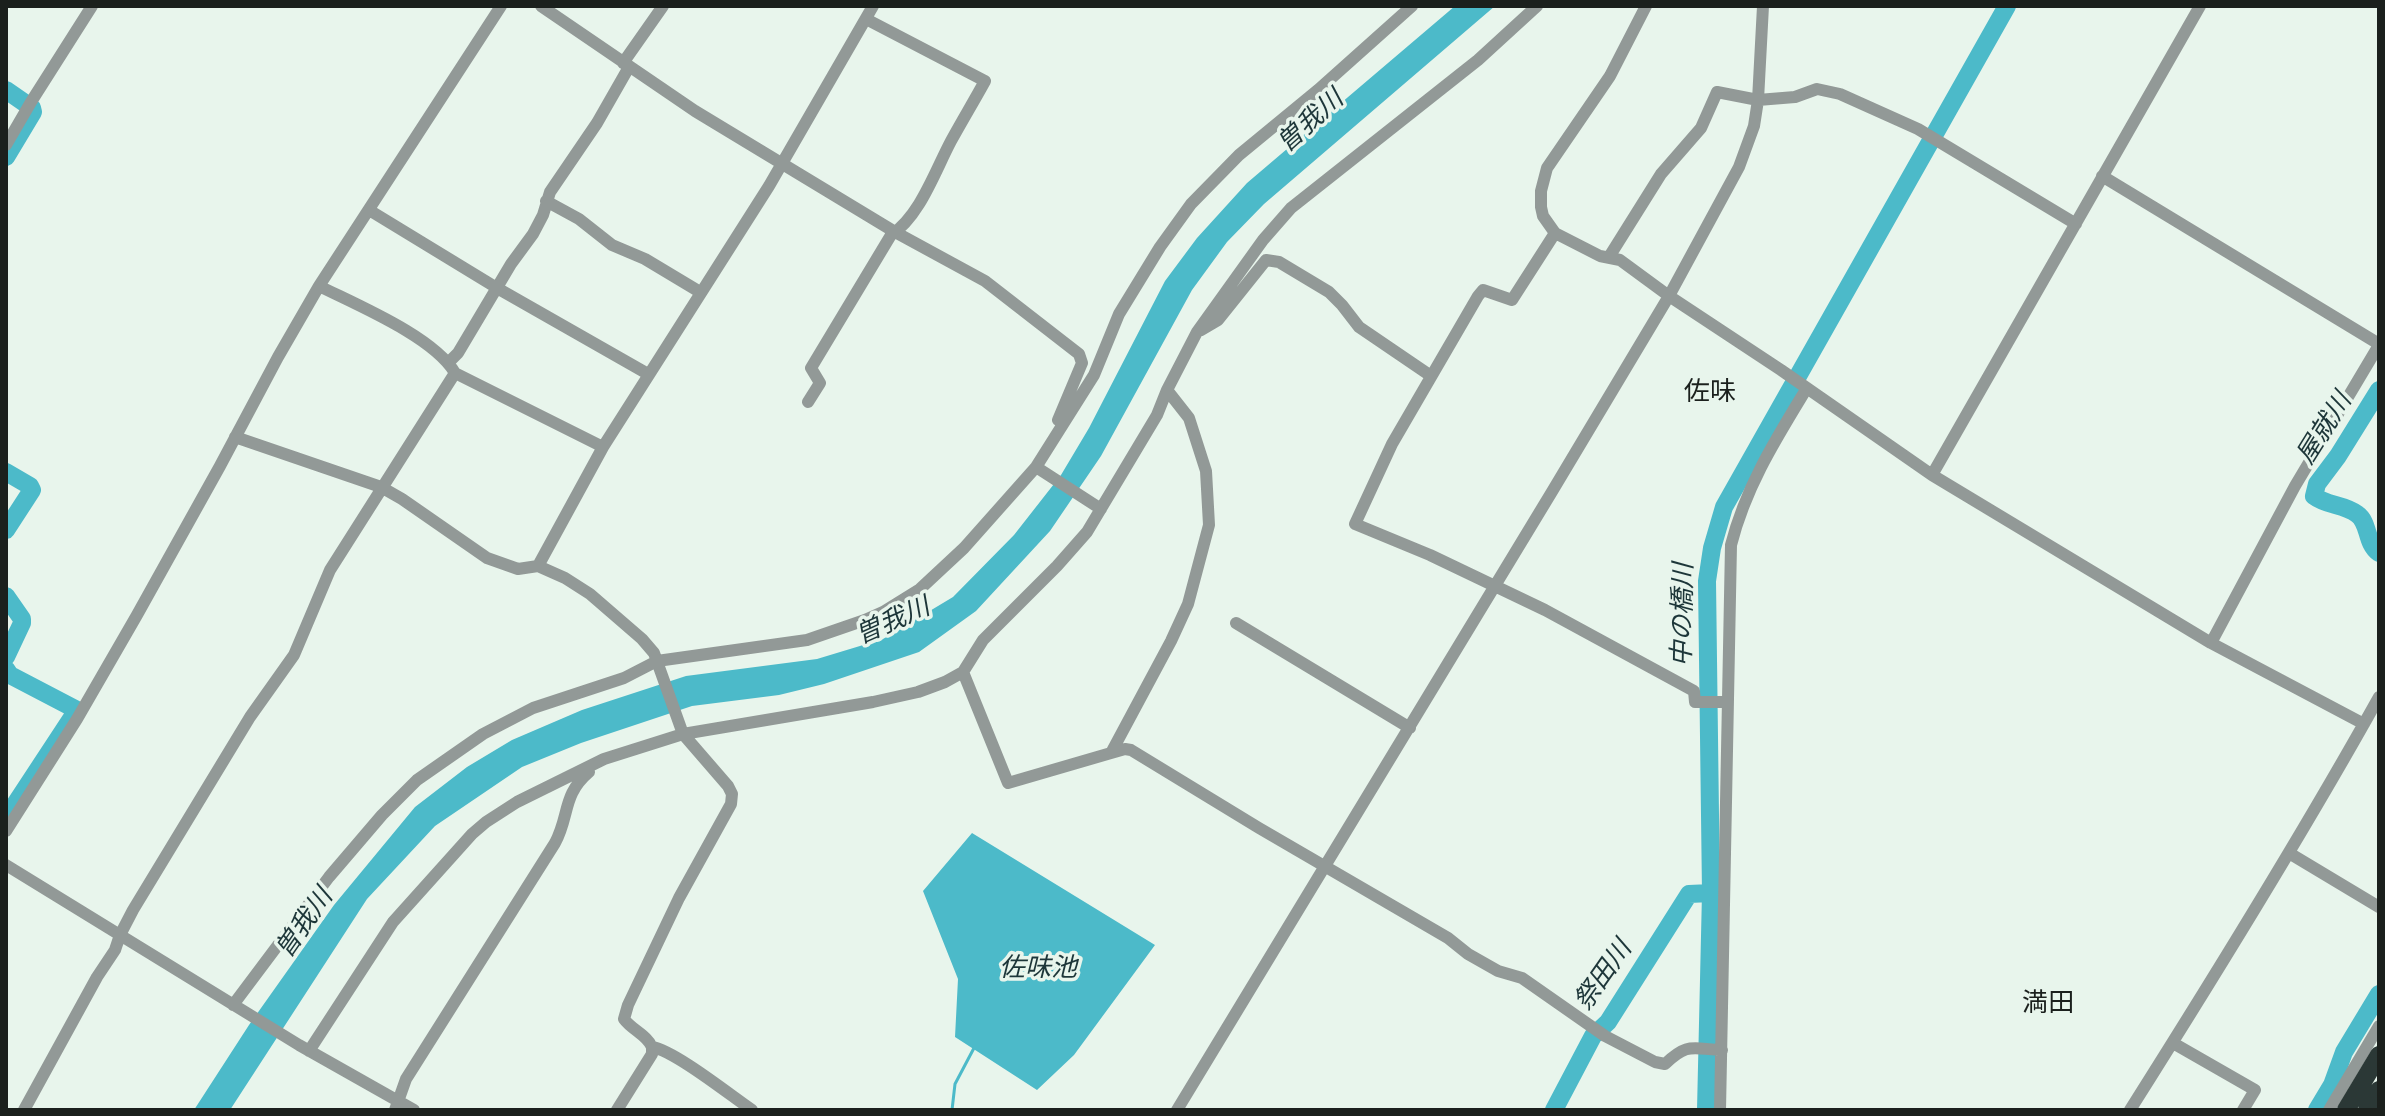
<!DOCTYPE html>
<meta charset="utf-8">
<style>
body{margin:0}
#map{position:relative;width:2385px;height:1116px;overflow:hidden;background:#e8f5ec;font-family:"DM Sans",sans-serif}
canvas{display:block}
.frame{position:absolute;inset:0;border:8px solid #1b201d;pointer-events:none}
</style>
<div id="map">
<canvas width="2385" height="1116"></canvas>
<div class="frame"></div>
</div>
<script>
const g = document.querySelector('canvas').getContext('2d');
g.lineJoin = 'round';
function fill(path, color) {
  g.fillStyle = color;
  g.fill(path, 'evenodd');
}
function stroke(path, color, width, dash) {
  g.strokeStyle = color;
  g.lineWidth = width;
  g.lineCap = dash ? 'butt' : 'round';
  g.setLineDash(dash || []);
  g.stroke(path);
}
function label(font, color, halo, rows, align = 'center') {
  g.font = font + ' "DM Sans","Noto Sans JP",sans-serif';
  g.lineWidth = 7;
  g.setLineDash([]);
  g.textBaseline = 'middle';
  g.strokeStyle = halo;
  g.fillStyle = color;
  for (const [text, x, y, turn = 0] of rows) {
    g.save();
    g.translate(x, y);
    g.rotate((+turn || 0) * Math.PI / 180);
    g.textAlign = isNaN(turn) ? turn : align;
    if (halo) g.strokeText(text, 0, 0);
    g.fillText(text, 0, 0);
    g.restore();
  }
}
fill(new Path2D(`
 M 1455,6 L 1495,6 L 1264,204 L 1227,242 L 1192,290 L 1101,456 L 1050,531 L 976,611 L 919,652 L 824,684 L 779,695 L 692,706 L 581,743 L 522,767 L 435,826 L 367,899 L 230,1110 L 194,1110 L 249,1025 L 334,905 L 415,807 L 467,767 L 512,740 L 582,710 L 686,676 L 817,659 L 883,639 L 953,597 L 1014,535 L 1061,475 L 1089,428 L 1165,281 L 1197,238 L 1247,183 Z
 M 972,833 L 1155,945 L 1074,1055 L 1037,1090 L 955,1037 L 958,979 L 923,891 Z`), '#4cbac9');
stroke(new Path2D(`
 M 952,1110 L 955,1084 L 974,1048`), '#4cbac9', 3);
stroke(new Path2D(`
 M 6,90 L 32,108 L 33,112 L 6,157
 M 2379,390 L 2338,456 L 2317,484 L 2314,496 C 2327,506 2344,504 2357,514 C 2370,523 2365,543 2379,553
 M 6,472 L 30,486 L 32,490 L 6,530
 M 6,596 L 22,619 L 22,623 L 6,657
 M 6,669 L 10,675 L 77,710 L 6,818
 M 1554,1110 L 1593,1036 L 1608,1022 L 1689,894 L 1711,893
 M 1706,1110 L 1711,893 L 1707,581 L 1712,548 L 1724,507 L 2007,6
 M 2317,1110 L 2332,1085 L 2344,1052 L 2379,994`), '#4cbac9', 18);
stroke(new Path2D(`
 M 541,6 L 695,111 L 895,232 L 985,281 L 1079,354 L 1082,363 L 1058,420
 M 1646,6 L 1610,76 L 1547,168 L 1541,191 L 1541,207 L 1543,216 L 1555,233 L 1600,256 L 1620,260 L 1669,296 L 1781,370 L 1932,475 L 2211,643 L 2364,724
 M 623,63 L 663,6
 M 6,145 L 31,102 L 92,6
 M 2102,176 L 2379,344
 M 546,201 L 579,219 L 612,245 L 645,259 L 700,292
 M 369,210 L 497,288 L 648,374
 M 1555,233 L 1512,300 L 1483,290 L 1478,296 L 1392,444 L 1355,524 L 1430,555 L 1545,610 L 1694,691 L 1695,702 L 1728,702
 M 1609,257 L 1661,174 L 1701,128 L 1717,92 L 1758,100 L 1795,97 L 1817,89 L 1840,94 L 1918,129 L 2076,224
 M 319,286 C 357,305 434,337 455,373 L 603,447
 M 1201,330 L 1218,320 L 1266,260 L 1279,262 L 1329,292 L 1342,305 L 1359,327 L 1431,376
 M 449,362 L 458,353 L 511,264 L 533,234 L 543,215 L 550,192 L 597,123 L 629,67
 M 808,402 L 820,383 L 811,368 L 891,235 C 920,216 935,171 951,141 C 962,121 974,101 985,81 L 866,19
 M 235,437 L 381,487 L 402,499 L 487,558 L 518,569 L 538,566 L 565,578 L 590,594 L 642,639 L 654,653 L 683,734 L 728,786 L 732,794 L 731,804 L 679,898 L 628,1005 L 624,1019 C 632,1030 647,1035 652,1047 C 675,1051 730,1095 752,1110
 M 1036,467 L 1101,509
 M 1932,475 L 2200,6
 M 538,566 L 603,447 L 769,186 L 873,6
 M 1236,623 L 1410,728
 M 2211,643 L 2295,486 L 2379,345
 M 963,672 L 1008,783 L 1111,753 L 1125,749 L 1131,750 L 1259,828 L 1448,938 L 1468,954 L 1498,971 L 1522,978 L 1605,1036 L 1655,1062 L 1665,1064 C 1688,1042 1692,1049 1722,1050
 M 1111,753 L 1171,641 L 1188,604 L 1209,525 L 1206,471 L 1189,418 L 1167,390
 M 6,831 L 77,719 L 137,615 L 220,466 L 278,357 L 319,286 L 501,6
 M 2289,853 L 2379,907
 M 6,865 L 299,1045 L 414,1110
 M 233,1005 L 329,877 L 382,815 L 417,780 L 483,734 L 533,708 L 624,678 L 657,661 L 807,640 L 865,620 L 883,612 L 920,589 L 964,548 L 1036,467 L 1094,375 L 1119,314 L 1160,247 L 1191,204 L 1239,155 L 1318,90 L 1412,6
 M 2173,1043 L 2255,1090 L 2243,1110
 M 309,1051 L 393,922 L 472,834 L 486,822 L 517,802 L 604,759 L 683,734 L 873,702 L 918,692 L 945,682 L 963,672 L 983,640 L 1057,566 L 1087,532 L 1157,415 L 1167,390 L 1197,332 L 1263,240 L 1291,208 L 1478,60 L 1537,6
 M 24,1110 L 97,977 L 115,950 L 120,935 L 133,910 L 250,717 L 294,655 L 330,570 L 455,373
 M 395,1110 L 406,1079 L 555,843 C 570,815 562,795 589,772
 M 617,1110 L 652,1054 L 652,1047
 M 1177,1110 L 1553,490 L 1669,296 L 1739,167 L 1754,126 L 1758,100 L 1763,6
 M 1720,1110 L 1731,545 C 1746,486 1776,439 1807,388
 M 2130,1110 C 2216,974 2301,837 2379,697
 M 2329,1110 L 2379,1026`), '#929997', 12);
stroke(new Path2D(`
 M 2346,1110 L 2379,1055
 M 2367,1110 L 2379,1090`), '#2b3836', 18);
label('italic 26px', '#1d3639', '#e8f5ec', [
 ["曽我川",1311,122,-42],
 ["屋就川",2325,429,-58],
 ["中の橋川",1684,615,-89],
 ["曽我川",893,622,-24],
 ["曽我川",305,924,-55],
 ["佐味池",1038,969],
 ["祭田川",1604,976,-55]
]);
label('26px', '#1b201d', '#e8f5ec', [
 ["佐味",1710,393],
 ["満田",2048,1004]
]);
</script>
